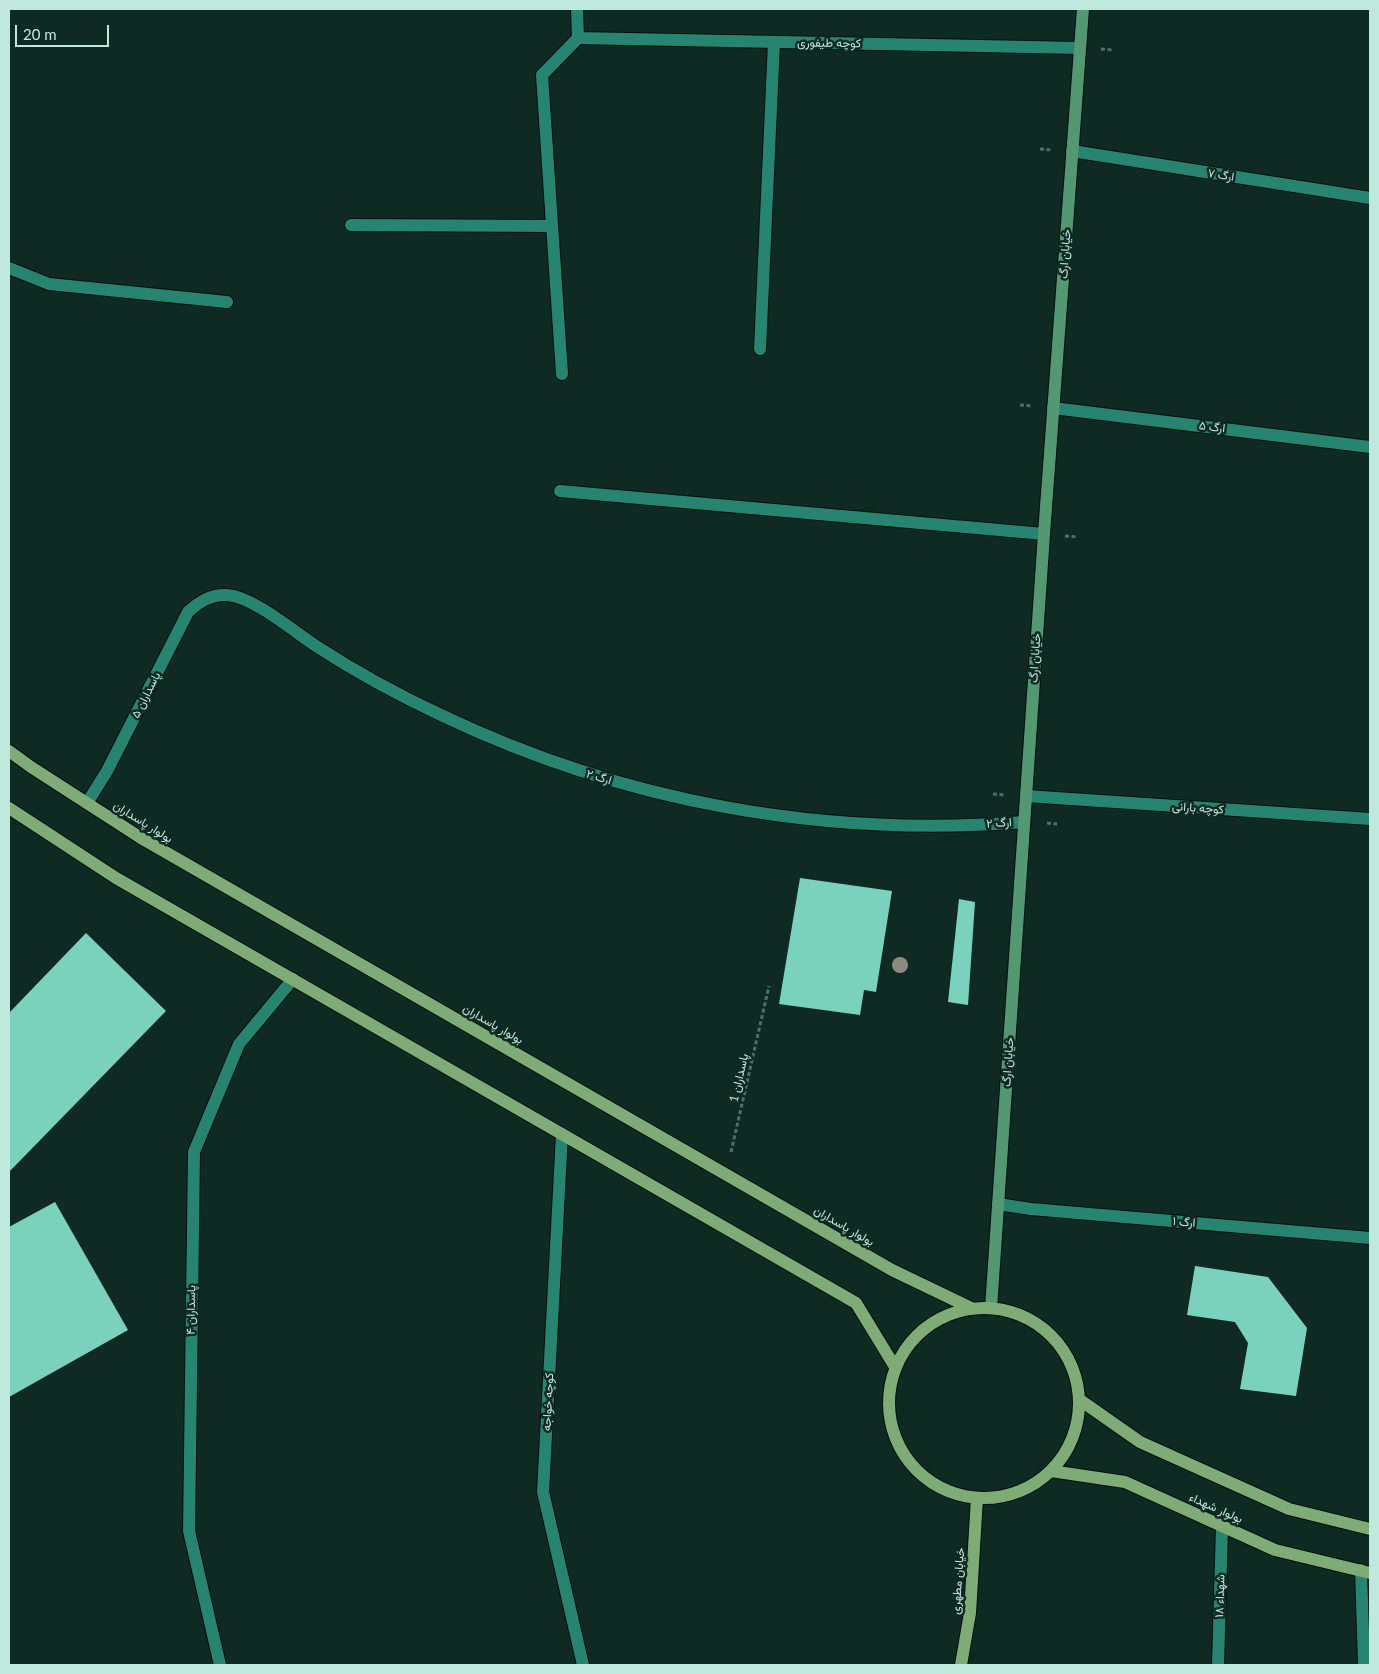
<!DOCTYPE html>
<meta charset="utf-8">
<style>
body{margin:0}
#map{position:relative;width:1379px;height:1674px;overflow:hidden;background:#0e2a23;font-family:Lato,sans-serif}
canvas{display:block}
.frame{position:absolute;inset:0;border:10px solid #c0e9dd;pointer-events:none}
.scale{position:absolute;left:15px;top:25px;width:94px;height:22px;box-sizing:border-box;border:2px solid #c0e9dd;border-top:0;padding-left:6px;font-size:15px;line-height:18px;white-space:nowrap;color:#c0e9dd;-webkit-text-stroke:4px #0e2a23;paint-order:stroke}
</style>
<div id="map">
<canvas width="1379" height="1674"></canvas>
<div class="frame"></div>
<div class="scale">20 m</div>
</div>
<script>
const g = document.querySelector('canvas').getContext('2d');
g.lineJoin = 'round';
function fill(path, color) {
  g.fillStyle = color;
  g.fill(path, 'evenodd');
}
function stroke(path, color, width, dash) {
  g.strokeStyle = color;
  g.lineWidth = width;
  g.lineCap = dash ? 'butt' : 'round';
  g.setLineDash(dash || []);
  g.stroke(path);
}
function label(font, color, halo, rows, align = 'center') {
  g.font = font + ' Lato,Vazirmatn,sans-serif';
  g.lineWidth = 5;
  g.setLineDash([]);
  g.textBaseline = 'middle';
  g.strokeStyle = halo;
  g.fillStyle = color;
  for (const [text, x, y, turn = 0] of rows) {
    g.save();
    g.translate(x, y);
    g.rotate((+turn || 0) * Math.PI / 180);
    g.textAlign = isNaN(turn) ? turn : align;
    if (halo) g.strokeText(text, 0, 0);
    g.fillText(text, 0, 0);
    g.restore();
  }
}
fill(new Path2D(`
 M 800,878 L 892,891 L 876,992 L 864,990 L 860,1015 L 779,1004 Z
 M 959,899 L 975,902 L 968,1005 L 948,1002 Z
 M 86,933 L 166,1011 L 9,1172 L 9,1013 Z
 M 55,1202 L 128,1330 L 9,1397 L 9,1227 Z
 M 1195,1266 L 1268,1277 L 1307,1328 L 1296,1396 L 1240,1389 L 1248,1343 L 1235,1322 L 1187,1315 Z`), '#7bd2bc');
const service = new Path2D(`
 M 351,225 L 552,226
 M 9,268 L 49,284 L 227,302
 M 760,349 L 774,42
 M 562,374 L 542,75 L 578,38
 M 560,491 L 1044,534
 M 1361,1570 L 1364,1665
 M 1218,1665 L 1222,1526`);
const minor = new Path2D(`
 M 577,9 L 578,38 L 1080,48
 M 1072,151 L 1370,198
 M 1053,408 L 1370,447
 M 1026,796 L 1370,819
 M 87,803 L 107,771 L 188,612 C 199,602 211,594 227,595 C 254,597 293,631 316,646 C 356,672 398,695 441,715 C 623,802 823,838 1024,822
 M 562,1134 L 543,1492 L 583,1665
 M 998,1204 L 1031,1209 L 1370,1238
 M 220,1665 L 189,1531 L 194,1152 L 239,1044 L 293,979`);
const secondary = new Path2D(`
 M 991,1308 L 1044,534 L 1083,9`);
const primary = new Path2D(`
 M 9,751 L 31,767 L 141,838 L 892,1270 L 971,1308
 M 9,808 L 116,878 L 856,1303 L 895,1367
 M889 1403a95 95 0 1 1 190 0a95 95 0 1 1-190 0Z
 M 1080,1400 L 1140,1442 L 1289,1509 L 1370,1529
 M 1051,1471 L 1125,1482 L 1275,1550 L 1370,1573
 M 961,1665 L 970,1613 L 977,1498`);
stroke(service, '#00120d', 14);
stroke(minor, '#00120d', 14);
stroke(secondary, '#00120d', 14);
stroke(primary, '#00120d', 14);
stroke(new Path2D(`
 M 1101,49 L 1113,50
 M 1040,149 L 1052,150
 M 1020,405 L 1032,406
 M 1065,536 L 1077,537
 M 993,794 L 1004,795
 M 1047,823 L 1057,824
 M 731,1152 L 769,986`), '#4f7067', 3, [4, 2.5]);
stroke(service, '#278470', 12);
stroke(minor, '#278470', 12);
stroke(secondary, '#539873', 12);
stroke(primary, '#7fac76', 12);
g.fillStyle = '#8b8b80';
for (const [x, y] of [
 [900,965]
]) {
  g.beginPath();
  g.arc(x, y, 8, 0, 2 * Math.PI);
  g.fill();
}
label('12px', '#c0e9dd', '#0e2a23', [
 ["کوچه طیفوری",829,43,1],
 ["ارگ ۷",1221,175,9],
 ["خیابان ارگ",1065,254,-86],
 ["ارگ ۵",1212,427,7],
 ["خیابان ارگ",1035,658,-86],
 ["پاسداران ۵",146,695,-63],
 ["ارگ ۲",599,777,17],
 ["کوچه بارانی",1198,808,4],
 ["بولوار پاسداران",143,822,32],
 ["ارگ ۲",999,823,-4],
 ["بولوار پاسداران",493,1024,30],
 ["خیابان ارگ",1008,1062,-86],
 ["پاسداران 1",739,1078,-77],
 ["ارگ ۱",1184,1222,5],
 ["بولوار پاسداران",844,1226,30],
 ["پاسداران ۴",191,1310,-89],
 ["کوچه خواجه",548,1402,-87],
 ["بولوار شهداء",1216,1508,24],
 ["خیابان مطهری",958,1581,-86],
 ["شهداء ۱۸",1220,1596,-88]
]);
</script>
